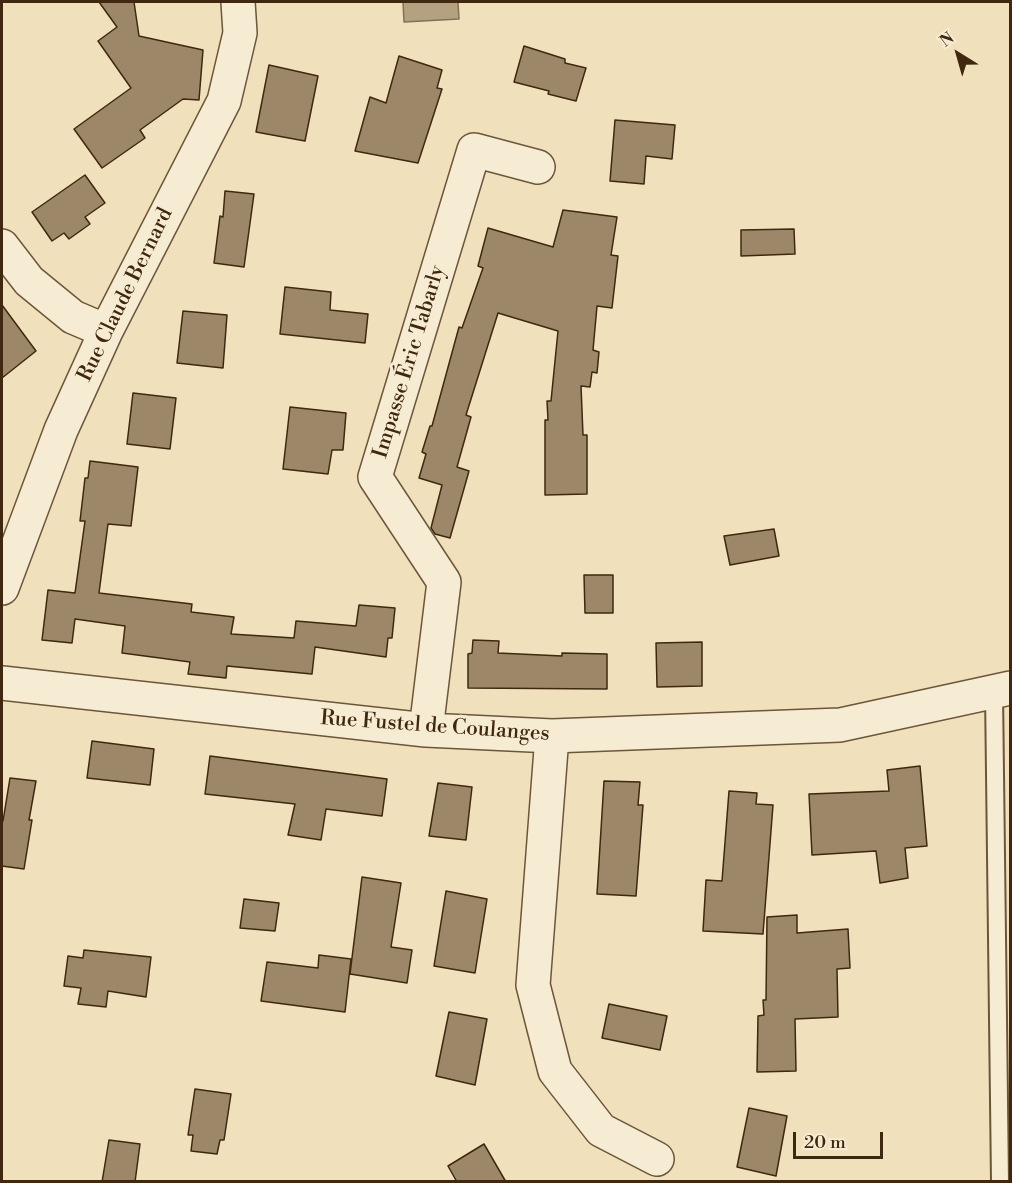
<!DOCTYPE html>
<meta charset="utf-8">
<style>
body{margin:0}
#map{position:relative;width:1012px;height:1183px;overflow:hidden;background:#f1e0bc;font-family:"Libre Bodoni",serif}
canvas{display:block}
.frame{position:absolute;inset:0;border:3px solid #3f280f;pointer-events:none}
.north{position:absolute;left:928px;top:24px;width:60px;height:60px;-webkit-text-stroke:4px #f6ebd3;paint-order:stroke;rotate:323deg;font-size:16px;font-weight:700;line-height:24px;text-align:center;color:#3f280f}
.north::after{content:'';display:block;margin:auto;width:21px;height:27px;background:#3f280f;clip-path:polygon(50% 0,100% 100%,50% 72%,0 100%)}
.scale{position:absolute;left:793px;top:1132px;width:90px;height:27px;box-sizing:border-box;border:3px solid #3f280f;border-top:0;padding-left:8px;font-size:18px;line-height:21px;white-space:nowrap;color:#3f280f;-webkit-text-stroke:4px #f6ebd3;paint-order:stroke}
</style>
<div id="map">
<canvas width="1012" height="1183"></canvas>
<div class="frame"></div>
<div class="north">N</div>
<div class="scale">20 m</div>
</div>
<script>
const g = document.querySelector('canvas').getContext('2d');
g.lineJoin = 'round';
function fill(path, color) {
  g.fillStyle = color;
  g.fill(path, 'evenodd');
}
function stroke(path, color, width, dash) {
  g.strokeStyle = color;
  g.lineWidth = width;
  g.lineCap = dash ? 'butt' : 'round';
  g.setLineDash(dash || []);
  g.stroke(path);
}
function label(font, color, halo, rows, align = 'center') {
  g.font = font + ' "Libre Bodoni",serif';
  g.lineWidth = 6;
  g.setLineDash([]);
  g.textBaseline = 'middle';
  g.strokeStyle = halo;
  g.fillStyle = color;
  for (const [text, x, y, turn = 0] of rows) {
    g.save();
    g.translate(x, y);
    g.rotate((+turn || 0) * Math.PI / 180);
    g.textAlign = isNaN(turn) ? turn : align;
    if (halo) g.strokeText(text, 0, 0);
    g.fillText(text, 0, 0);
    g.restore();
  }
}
const water = new Path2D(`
 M 403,2 L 458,2 L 459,19 L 404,22 Z`);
fill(water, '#b4a181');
stroke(water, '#857153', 1.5);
const building = new Path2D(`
 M 99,2 L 134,2 L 139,36 L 203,50 L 199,100 L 183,99 L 140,130 L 145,138 L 102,168 L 74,129 L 131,88 L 98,41 L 117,27 Z
 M 524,46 L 565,59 L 565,63 L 586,68 L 576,101 L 548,94 L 549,91 L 514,82 Z
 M 399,56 L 442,70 L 437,88 L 442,89 L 418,163 L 355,151 L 370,97 L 386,103 Z
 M 269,65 L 318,76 L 305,141 L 256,132 Z
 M 615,120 L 675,125 L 672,159 L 646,156 L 644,184 L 610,181 Z
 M 85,175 L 105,203 L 85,217 L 90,224 L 69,239 L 64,233 L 52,241 L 32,212 Z
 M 225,191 L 254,194 L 244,267 L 214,263 L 220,216 L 223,217 Z
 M 563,210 L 617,217 L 611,255 L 618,256 L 612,308 L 597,306 L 593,350 L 599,352 L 597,373 L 592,372 L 590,387 L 581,386 L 583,435 L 587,435 L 587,494 L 545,495 L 545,420 L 548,420 L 547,401 L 551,401 L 558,331 L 498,313 L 466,415 L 471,417 L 457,467 L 469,471 L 450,538 L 435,534 L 431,528 L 442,485 L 419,478 L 426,454 L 422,452 L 430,426 L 432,426 L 459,327 L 462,328 L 483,268 L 478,266 L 488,228 L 553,247 Z
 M 794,229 L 795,254 L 741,256 L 741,230 Z
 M 285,287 L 331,292 L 330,310 L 368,314 L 365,343 L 280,334 Z
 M 2,305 L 36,351 L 2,378 Z
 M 183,311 L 227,315 L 223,368 L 177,363 Z
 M 133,393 L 176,398 L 170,449 L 127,444 Z
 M 290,407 L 346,413 L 343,450 L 332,450 L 328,474 L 283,469 Z
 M 90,461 L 138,467 L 131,526 L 108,524 L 99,593 L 192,604 L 191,612 L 234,617 L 231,634 L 294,638 L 296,621 L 356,626 L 359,605 L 395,608 L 392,638 L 388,638 L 386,657 L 315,647 L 312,674 L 227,666 L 226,678 L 188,674 L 190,662 L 122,653 L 125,626 L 75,619 L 72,643 L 42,640 L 48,590 L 75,593 L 85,521 L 80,521 L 85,478 L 88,478 Z
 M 774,529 L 779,556 L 730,565 L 724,536 Z
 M 584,575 L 613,575 L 613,613 L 585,613 Z
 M 473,640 L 499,641 L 498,653 L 562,656 L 562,653 L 607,654 L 607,689 L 468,688 L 468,654 L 472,653 Z
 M 702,642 L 702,686 L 657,687 L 656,643 Z
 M 92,741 L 154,749 L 150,785 L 87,778 Z
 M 210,756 L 387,779 L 382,816 L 326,809 L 321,840 L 288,835 L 295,804 L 205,794 Z
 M 920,766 L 927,846 L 905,848 L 908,878 L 880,883 L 876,851 L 812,855 L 809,794 L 889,791 L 887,770 Z
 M 10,778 L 36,781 L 29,820 L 32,820 L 24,869 L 2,866 L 2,821 L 3,821 Z
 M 604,781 L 640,782 L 638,805 L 643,805 L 636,896 L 597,894 Z
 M 438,783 L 472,787 L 466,840 L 429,836 Z
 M 729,791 L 757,793 L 756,804 L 773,805 L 763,934 L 703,931 L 706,880 L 722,881 Z
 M 362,877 L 401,883 L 391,947 L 412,950 L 407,983 L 350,974 Z
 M 446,891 L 487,899 L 475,973 L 434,966 Z
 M 244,899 L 279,903 L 275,931 L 240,928 Z
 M 797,915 L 797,933 L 848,929 L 850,968 L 837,969 L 838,1017 L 795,1019 L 796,1071 L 757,1072 L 758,1016 L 764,1015 L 763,1000 L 766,1000 L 767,917 Z
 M 84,950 L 151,957 L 146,997 L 108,991 L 106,1007 L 78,1004 L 81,988 L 64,986 L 68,956 L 83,958 Z
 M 319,955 L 351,959 L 345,1012 L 261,1001 L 267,962 L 318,968 Z
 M 609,1004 L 667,1016 L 660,1050 L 602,1038 Z
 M 449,1012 L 487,1019 L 475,1085 L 436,1076 Z
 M 195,1089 L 231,1094 L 224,1140 L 220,1140 L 217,1154 L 191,1151 L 193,1135 L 188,1135 Z
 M 749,1108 L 787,1116 L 776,1176 L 737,1167 Z
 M 109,1140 L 140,1144 L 135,1182 L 102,1182 Z
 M 484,1144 L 506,1182 L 457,1182 L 448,1166 Z`);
fill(building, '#9c8869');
stroke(building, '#3f280f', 1.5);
const service = new Path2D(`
 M 994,692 L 1000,1182`);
const minor = new Path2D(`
 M 2,246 L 29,281 L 73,317 L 106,331
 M 2,588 L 61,430 L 106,331 L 224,101 L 240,33 L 238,2
 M 2,683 L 426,730 L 552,736 L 840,725 L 1010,688
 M 426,730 L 444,582 L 375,477 L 474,150 L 538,167
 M 552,736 L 533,985 L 555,1071 L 601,1130 L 657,1159`);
stroke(service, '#6c563a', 20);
stroke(minor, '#6c563a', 36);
stroke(service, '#f6ebd3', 16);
stroke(minor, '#f6ebd3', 33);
label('21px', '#3f280f', '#f6ebd3', [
 ["Rue Claude Bernard",126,295,-64],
 ["Impasse Éric Tabarly",410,362,-73],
 ["Rue Fustel de Coulanges",435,727,4]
]);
</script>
